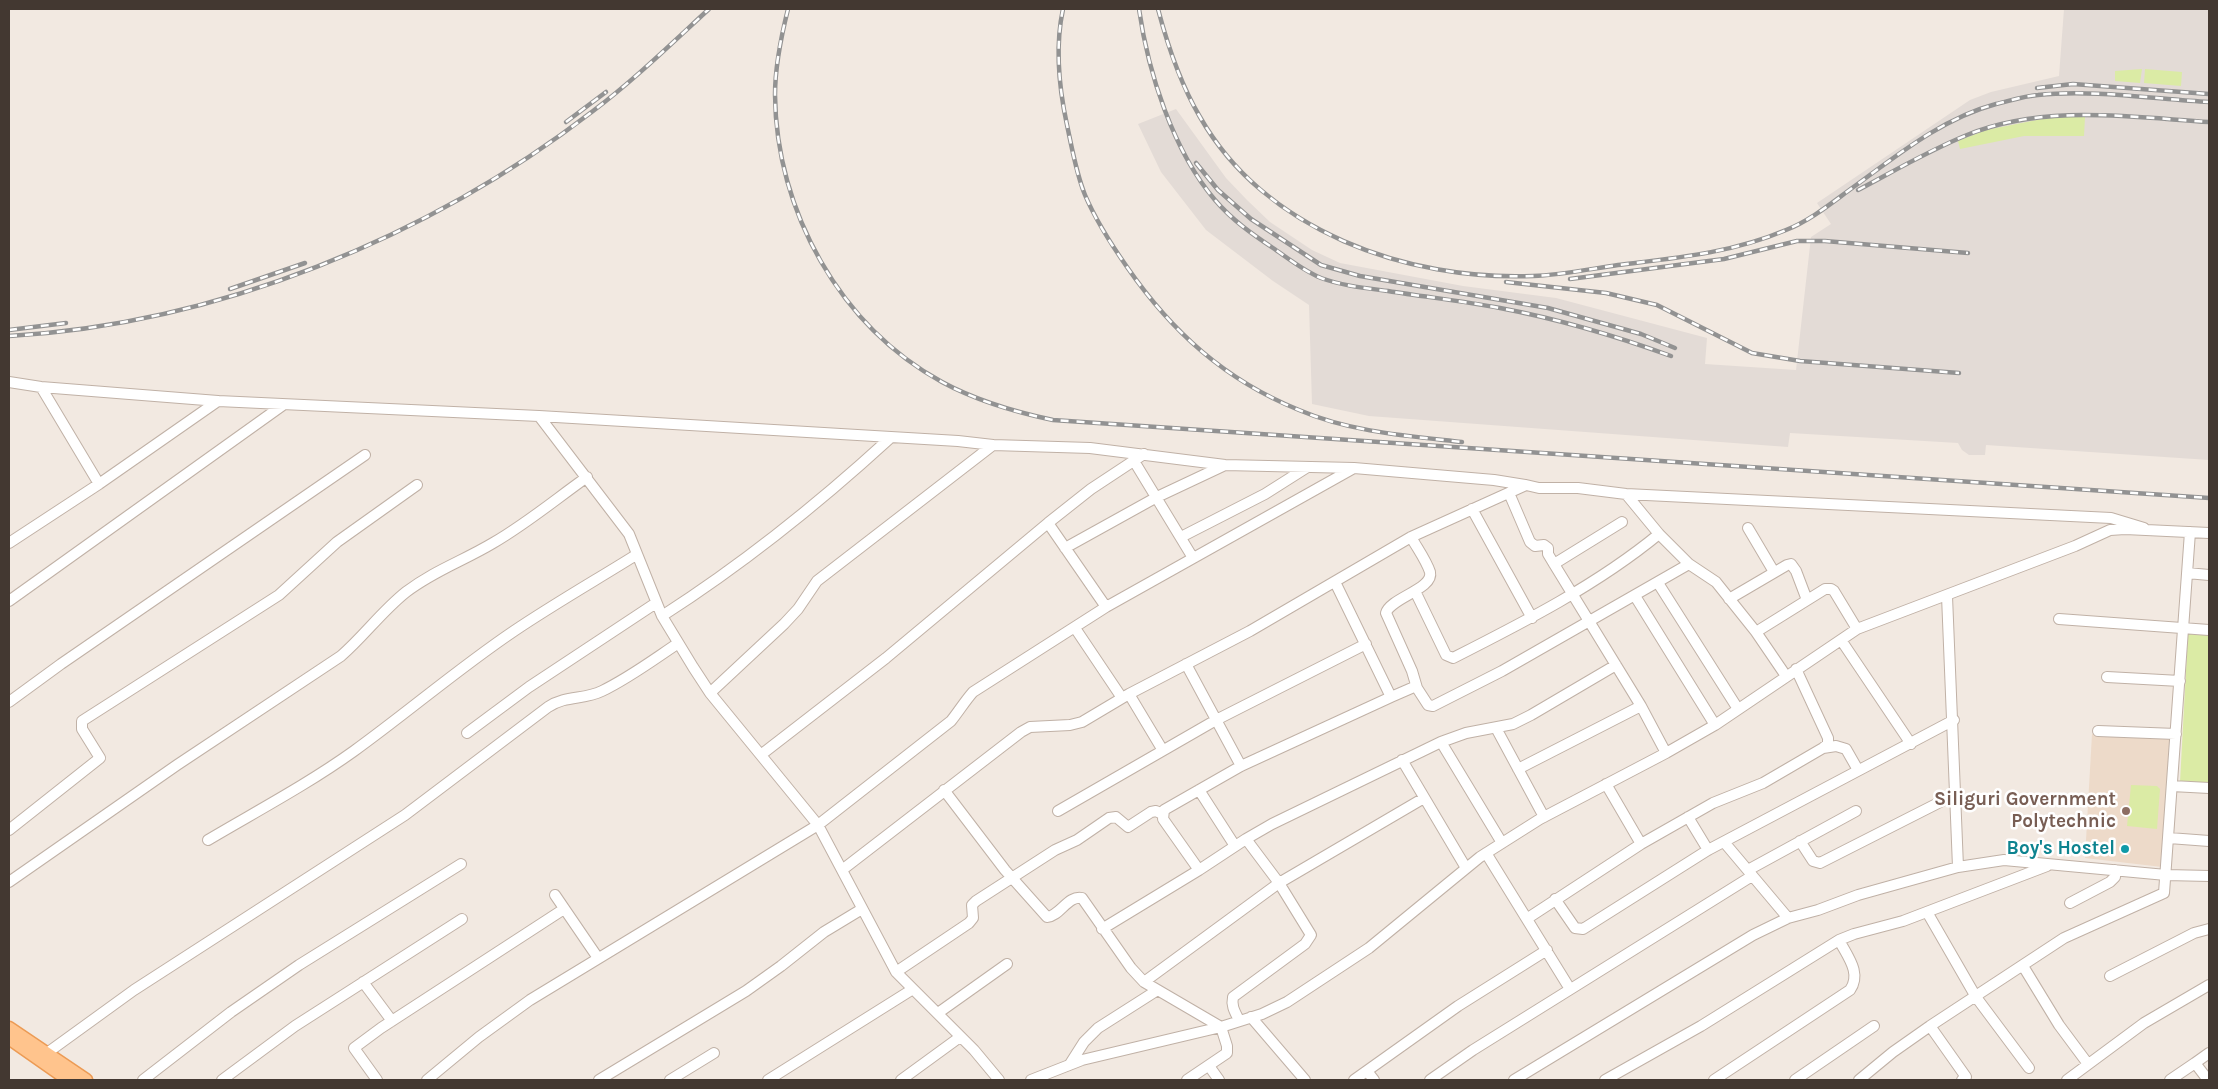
<!DOCTYPE html>
<style>
body{margin:0}
#map{position:relative;width:2218px;height:1089px;overflow:hidden;background:#f2e9e1;font-family:Karla,sans-serif}
canvas{display:block}
.frame{position:absolute;inset:0;border:10px solid #433831;pointer-events:none}
</style>
<div id="map">
<canvas width="2218" height="1089"></canvas>
<div class="frame"></div>
</div>
<script>
const g = document.querySelector('canvas').getContext('2d');
g.lineJoin = 'round';
function fill(path, color) {
  g.fillStyle = color;
  g.fill(path, 'evenodd');
}
function stroke(path, color, width, dash) {
  g.strokeStyle = color;
  g.lineWidth = width;
  g.lineCap = dash ? 'butt' : 'round';
  g.setLineDash(dash || []);
  g.stroke(path);
}
function label(font, color, halo, rows, align = 'center') {
  g.font = font + ' Karla,sans-serif';
  g.lineWidth = 5;
  g.setLineDash([]);
  g.textBaseline = 'middle';
  g.strokeStyle = halo;
  g.fillStyle = color;
  for (const [text, x, y, turn = 0] of rows) {
    g.save();
    g.translate(x, y);
    g.rotate((+turn || 0) * Math.PI / 180);
    g.textAlign = isNaN(turn) ? turn : align;
    if (halo) g.strokeText(text, 0, 0);
    g.fillText(text, 0, 0);
    g.restore();
  }
}
fill(new Path2D(`
 M 2064,9 L 2209,9 L 2209,460 L 1986,445 L 1985,455 L 1969,455 L 1962,450 L 1958,443 L 1790,433 L 1788,447 L 1369,416 L 1312,404 L 1309,305 L 1273,281 L 1206,230 L 1161,172 L 1138,124 L 1176,109 L 1226,178 L 1247,200 L 1270,222 L 1312,250 L 1340,263 L 1463,286 L 1556,298 L 1707,338 L 1705,364 L 1796,370 L 1811,237 L 1831,224 L 1817,203 L 1970,100 L 1991,92 L 2059,76 Z`), '#e3dbd6');
fill(new Path2D(`
 M 2092,734 L 2172,739 L 2162,867 L 2085,858 Z`), '#eddac9');
fill(new Path2D(`
 M 2142,69 L 2140,83 L 2115,81 L 2115,71 Z
 M 2145,69 L 2182,72 L 2181,86 L 2144,83 Z
 M 2052,117 L 2085,117 L 2084,136 L 2024,136 L 1960,149 L 1958,141 L 1986,130 Z
 M 2188,633 L 2209,635 L 2209,784 L 2180,782 Z
 M 2131,785 L 2157,786 L 2160,789 L 2157,829 L 2127,826 Z`), '#dbeba5');
const minor = new Path2D(`
 M 9,382 L 41,387 L 218,401 L 539,416 L 629,534 L 662,616 L 693,667 L 710,693 L 818,825 L 896,972 L 974,1050 L 999,1080
 M 41,387 L 99,484
 M 539,416 L 958,441 L 993,445 L 1090,448 L 1225,465 L 1354,468 L 1494,480 L 1525,485
 M 1134,461 L 1193,558
 M 1509,493 L 1530,542 L 1535,546 L 1544,545 L 1548,548 L 1548,554 L 1554,564 L 1641,706 L 1666,753
 M 1626,494 L 1659,534 L 1689,564 L 1716,582 L 1756,632 L 1786,676
 M 1472,509 L 1532,618
 M 1048,523 L 1106,607
 M 1748,528 L 1774,572
 M 1181,537 L 1265,494 L 1306,468
 M 1411,537 C 1417,548 1426,560 1430,572 C 1434,589 1390,598 1386,613 L 1412,671 L 1417,688
 M 9,543 L 99,484 L 218,401
 M 1065,548 L 1157,497 L 1225,465
 M 1554,564 L 1622,522
 M 2187,573 L 2209,575
 M 1335,582 L 1391,697 L 1414,687 L 1417,688 L 1428,705 L 1433,706 L 1502,671 L 1689,564
 M 1658,583 L 1738,709
 M 1415,591 L 1446,655 L 1453,658 C 1524,622 1597,585 1659,534
 M 1635,596 L 1715,725
 M 1947,596 L 1958,867
 M 1729,599 L 1787,565 L 1791,564 L 1796,571 L 1807,600
 M 9,601 L 283,405
 M 662,616 C 743,564 818,504 889,439
 M 2059,619 L 2209,630
 M 1075,628 L 1122,698
 M 1756,632 L 1825,589 L 1831,589 L 1834,591 L 1857,629
 M 1841,640 L 1911,744
 M 1186,664 L 1241,766
 M 2107,677 L 2180,681
 M 710,693 L 784,624 L 798,609 L 817,581 L 993,445
 M 1129,694 L 1162,749
 M 9,702 L 61,664 L 365,455
 M 1496,728 L 1544,817
 M 2098,731 L 2176,734
 M 467,733 L 529,687 L 656,603
 M 1441,742 L 1502,843
 M 1823,748 L 1836,746 L 1846,749 L 1858,770
 M 762,754 L 886,658 L 1048,523 L 1091,489 L 1144,454
 M 1402,760 L 1466,868
 M 1518,769 L 1641,706
 M 1606,784 L 1641,844
 M 2172,786 L 2209,788
 M 944,790 L 1005,870 L 1047,917 C 1060,916 1068,895 1082,898 L 1131,968 L 1144,982 L 1221,1027 L 1227,1046 L 1227,1053 L 1187,1080
 M 1199,790 L 1235,846
 M 1058,811 L 1216,720 L 1366,644
 M 1688,817 L 1708,850
 M 9,830 L 100,758 L 82,729 L 82,721 L 279,595 L 337,542 L 417,485
 M 2169,838 L 2209,841
 M 208,840 C 257,811 308,784 354,751 C 408,712 459,668 514,631 C 554,604 596,580 636,555
 M 1800,841 L 1813,861 L 1820,863 L 1956,794
 M 1724,842 L 1788,918
 M 1486,853 L 1570,989
 M 842,870 L 1021,732 L 1030,727 L 1070,725 L 1082,722 L 1129,694 L 1250,631 L 1411,537 L 1526,485 L 1539,488 L 1578,488 L 1626,494 L 2111,518 L 2144,528
 M 1199,870 L 1163,819 L 1164,810 L 1241,766 L 1391,697
 M 1748,870 L 1856,811
 M 9,882 L 177,765 L 341,656 C 364,636 382,611 406,592 C 435,570 463,561 493,543 C 526,524 556,499 587,477
 M 555,895 L 598,958
 M 1555,899 L 1575,928 L 1583,929 L 1708,850 L 1954,720
 M 2070,903 L 2110,882 L 2115,877 L 2115,870
 M 1927,912 L 1976,997 L 2029,1068
 M 1528,918 L 1641,844 L 1713,803 L 1763,783 L 1823,748 L 1828,744 L 1828,738 L 1796,669
 M 1102,929 L 1199,870 L 1246,839 L 1272,824 L 1441,742 L 1466,733 L 1513,724 L 1531,715 L 1616,665
 M 2023,966 L 2059,1025 L 2088,1064
 M 896,972 L 969,923 L 973,918 L 972,905 L 976,901 L 1055,850 L 1077,840 L 1109,818 L 1116,817 L 1128,827 L 1151,812 L 1156,811 L 1162,814
 M 2110,976 L 2194,933 L 2209,929
 M 363,982 L 392,1021
 M 1144,982 L 1279,883 L 1424,798
 M 938,1013 L 1007,964
 M 1251,1017 L 1305,1080
 M 1239,1020 C 1235,1012 1231,1006 1233,997 L 1305,944 L 1311,935 L 1279,883 L 1246,839
 M 1930,1026 L 1966,1077 L 1962,1080
 M 47,1053 L 134,990 L 405,815 L 548,707 C 566,695 584,700 602,691 C 629,678 653,660 677,644
 M 2195,1063 L 2209,1053
 M 1070,1064 L 1084,1042 L 1098,1028 L 1156,991
 M 1209,1066 L 1219,1080
 M 1367,1071 L 1374,1080
 M 143,1080 L 231,1012 L 299,965 L 461,864
 M 222,1080 L 295,1026 L 462,919
 M 377,1080 L 354,1048 L 381,1028 L 564,909
 M 427,1080 L 479,1037 L 530,1000 L 818,825 L 951,721 C 959,711 965,701 973,692 L 1106,607 L 1354,468
 M 599,1080 L 746,991 L 781,966 L 824,932 L 862,909
 M 670,1080 L 714,1053
 M 768,1080 L 913,989
 M 901,1080 L 960,1037
 M 1031,1080 L 1082,1060 L 1221,1027 L 1262,1014 L 1287,1002 L 1369,948 L 1480,857 L 1540,819 L 1666,753 L 1715,725 L 1857,629 L 2075,546 L 2110,530 L 2125,529 L 2209,533
 M 1354,1080 L 1458,1006 L 1547,950
 M 1430,1080 L 1473,1050 L 1752,876
 M 1514,1080 L 1753,935 L 1788,918 L 1818,910 L 1858,895 L 1958,867 L 2004,860 L 2166,875 L 2209,876
 M 1605,1080 L 1701,1026 L 1839,940 L 1854,934 L 1903,921 L 2047,866
 M 1714,1080 L 1850,990 C 1862,973 1847,956 1839,940
 M 1795,1080 L 1874,1026
 M 1859,1080 L 1893,1052 L 1930,1026 L 2064,938 L 2164,893 L 2190,532
 M 2067,1080 L 2144,1023 L 2209,985
 M 2170,1080 L 2195,1063 L 2208,1080`);
const major = new Path2D(`
 M 9,1028 L 86,1080
 M 9,1038 L 69,1080`);
stroke(minor, '#c0b1a6', 12);
stroke(major, '#ec9b55', 15);
stroke(minor, '#fff', 10);
stroke(major, '#ffc48d', 12);
const rail = new Path2D(`
 M 788,9 C 781,37 775,66 775,95 C 776,211 840,326 942,382 C 977,401 1015,412 1053,420 L 2209,498
 M 1063,9 C 1055,46 1059,88 1067,125 C 1072,148 1076,173 1085,195 C 1096,221 1111,244 1127,267 C 1172,332 1225,380 1299,410 C 1350,432 1408,436 1462,442
 M 1139,9 C 1148,72 1173,151 1215,200 C 1232,220 1252,234 1273,248 C 1289,259 1304,271 1321,278 C 1343,286 1365,288 1388,291 C 1425,297 1463,301 1500,308 C 1558,319 1616,336 1671,356
 M 1158,9 C 1168,47 1180,83 1200,117 C 1265,231 1407,281 1533,276 C 1561,275 1590,269 1618,265 C 1676,258 1732,253 1786,230 C 1809,221 1829,205 1848,191 C 1894,158 1940,119 1996,104 C 2009,101 2024,96 2038,95 C 2091,89 2155,99 2209,102
 M 2037,88 L 2073,84 L 2209,94
 M 566,122 L 606,92
 M 1196,163 L 1218,190 L 1251,219 L 1321,265 L 1360,276 L 1548,308 L 1641,334 L 1675,348
 M 1858,190 C 1894,171 1930,150 1967,135 C 2044,104 2129,117 2209,122
 M 1570,279 L 1724,259 L 1797,241 L 1825,241 L 1968,253
 M 1506,282 L 1606,293 L 1657,305 L 1752,353 L 1800,361 L 1959,373
 M 230,289 L 305,263
 M 9,330 L 66,323
 M 9,336 C 217,324 428,238 593,111 C 634,80 671,44 709,9`);
stroke(rail, '#929292', 4.5);
stroke(rail, '#fff', 2.5, [8]);
for (const [x, y, r, color] of [
 [2126,811,5,"#8d6e63"],
 [2125,849,5,"#0f9aa8"]
]) {
  const dot = new Path2D();
  dot.arc(x, y, r, 0, 2 * Math.PI);
  g.fillStyle = color;
  g.fill(dot);
  stroke(dot, '#fff', 2);
}
label('bold 19px', '#785e54', '#fff', [
 ["Siliguri Government",2116,800],
 ["Polytechnic",2116,822]
], 'right');
label('bold 19px', '#0d838f', '#fff', [
 ["Boy's Hostel",2115,849]
], 'right');
</script>
